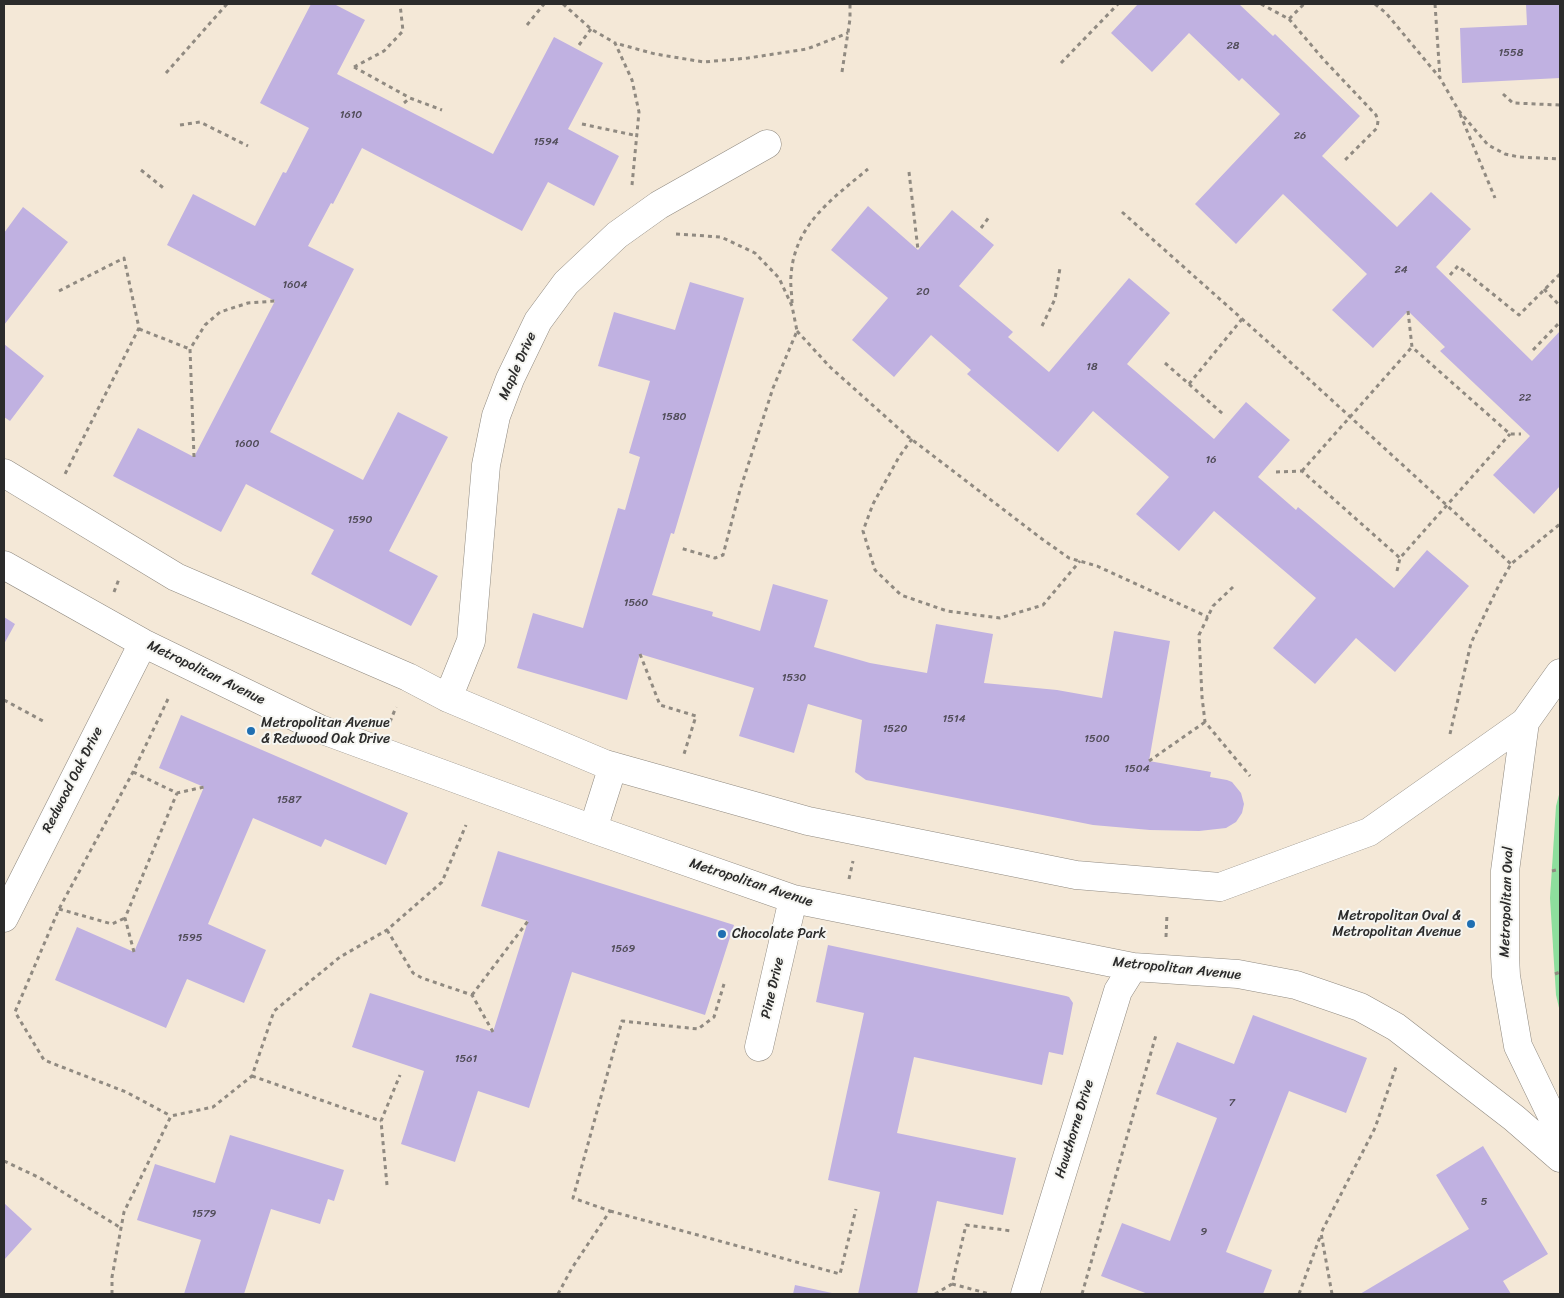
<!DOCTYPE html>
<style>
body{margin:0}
#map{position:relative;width:1564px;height:1298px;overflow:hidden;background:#f4e8d7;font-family:Sriracha,sans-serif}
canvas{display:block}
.frame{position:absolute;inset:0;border:5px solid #2b2b2b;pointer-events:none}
</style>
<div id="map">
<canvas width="1564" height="1298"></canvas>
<div class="frame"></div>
</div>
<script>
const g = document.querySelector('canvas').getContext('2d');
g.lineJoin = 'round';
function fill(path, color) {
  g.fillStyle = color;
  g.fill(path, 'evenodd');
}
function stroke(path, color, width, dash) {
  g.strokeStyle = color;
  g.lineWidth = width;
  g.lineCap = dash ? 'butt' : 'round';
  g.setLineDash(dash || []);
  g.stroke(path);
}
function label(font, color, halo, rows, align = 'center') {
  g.font = font + ' Sriracha,sans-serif';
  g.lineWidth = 4;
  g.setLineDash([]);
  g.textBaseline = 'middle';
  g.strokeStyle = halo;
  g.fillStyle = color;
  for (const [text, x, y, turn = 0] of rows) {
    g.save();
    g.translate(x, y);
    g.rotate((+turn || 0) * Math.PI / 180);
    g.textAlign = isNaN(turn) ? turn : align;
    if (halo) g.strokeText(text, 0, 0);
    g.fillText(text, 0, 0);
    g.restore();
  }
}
fill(new Path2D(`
 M 1560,791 L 1560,1012 L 1556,995 L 1550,898 L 1556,806 Z`), '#8dde9d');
fill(new Path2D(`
 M 311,4 L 334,4 L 365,20 L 337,74 L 493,154 L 554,37 L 603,63 L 568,129 L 619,156 L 594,206 L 548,182 L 522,231 L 362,148 L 333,204 L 331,203 L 308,246 L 354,269 L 270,432 L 363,480 L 398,412 L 448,437 L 389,551 L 438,576 L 411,626 L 311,574 L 334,530 L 246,484 L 221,532 L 113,476 L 138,428 L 194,457 L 275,301 L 167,245 L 193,194 L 255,226 L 283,172 L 286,173 L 309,128 L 260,103 Z
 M 1138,4 L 1239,4 L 1273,36 L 1275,34 L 1360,116 L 1322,156 L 1397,227 L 1431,192 L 1471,229 L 1436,267 L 1532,361 L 1560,331 L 1560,486 L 1534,514 L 1493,475 L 1530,436 L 1440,351 L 1445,347 L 1408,311 L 1373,348 L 1332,310 L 1367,274 L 1283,194 L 1236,244 L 1195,204 L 1280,114 L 1242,78 L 1239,81 L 1189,33 L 1152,72 L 1111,33 Z
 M 1526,4 L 1560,4 L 1560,78 L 1462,83 L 1460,28 L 1527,25 Z
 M 868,206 L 918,250 L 952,210 L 994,245 L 959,286 L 1013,332 L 1008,337 L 1049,372 L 1129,278 L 1170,313 L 1127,364 L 1214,439 L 1246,402 L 1290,440 L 1258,477 L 1296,510 L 1298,507 L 1394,588 L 1427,550 L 1469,586 L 1395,672 L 1356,638 L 1315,684 L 1273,648 L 1316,598 L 1214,511 L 1179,551 L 1136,514 L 1169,477 L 1093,411 L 1058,452 L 967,374 L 971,370 L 931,335 L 894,377 L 852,340 L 888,298 L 831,250 Z
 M 23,207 L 68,242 L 4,325 L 4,233 Z
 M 690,282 L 744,298 L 674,534 L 671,533 L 652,595 L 713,612 L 712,616 L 760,631 L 773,584 L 828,600 L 814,647 L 870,663 L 927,673 L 936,624 L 993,634 L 984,683 L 1057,690 L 1102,698 L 1114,631 L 1170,641 L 1149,761 L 1211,772 L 1210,777 L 1227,780 L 1232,782 L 1241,793 L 1244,804 L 1242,813 L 1236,822 L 1226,828 L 1199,831 L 1150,830 L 1093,825 L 866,780 L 855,772 L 862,720 L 808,704 L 794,753 L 739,736 L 754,688 L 640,654 L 627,700 L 517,668 L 533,613 L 583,628 L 618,508 L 625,510 L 640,457 L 629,453 L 650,381 L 598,366 L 614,312 L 675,330 Z
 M 4,344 L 44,376 L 10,421 L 4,417 Z
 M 4,617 L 15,624 L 4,644 Z
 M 181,715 L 408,813 L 386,865 L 325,839 L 321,847 L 253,818 L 208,924 L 266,950 L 244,1003 L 187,979 L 166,1028 L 55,980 L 77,927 L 134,952 L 204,787 L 159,768 Z
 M 498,851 L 734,925 L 705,1015 L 572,972 L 529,1108 L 478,1091 L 455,1162 L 401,1144 L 424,1071 L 352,1047 L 370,993 L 493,1032 L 528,921 L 481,906 Z
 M 828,945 L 1066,996 L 1069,997 L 1073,1003 L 1063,1055 L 1049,1052 L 1042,1085 L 914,1057 L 897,1133 L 1016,1158 L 1003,1215 L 937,1201 L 917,1294 L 858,1294 L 880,1192 L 828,1180 L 864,1013 L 816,1002 Z
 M 1253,1015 L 1367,1058 L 1346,1113 L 1289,1091 L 1226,1252 L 1272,1270 L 1263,1294 L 1148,1294 L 1101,1276 L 1122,1223 L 1170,1241 L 1217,1118 L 1156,1094 L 1177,1042 L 1234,1064 Z
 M 230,1135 L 344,1170 L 334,1201 L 328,1199 L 320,1224 L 271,1209 L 244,1294 L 184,1294 L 201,1240 L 137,1220 L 155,1164 L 215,1183 Z
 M 1483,1146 L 1548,1254 L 1503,1281 L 1511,1294 L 1360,1294 L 1469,1229 L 1436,1175 Z
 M 4,1203 L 32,1229 L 4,1260 Z
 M 795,1285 L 832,1293 L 832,1294 L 793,1294 Z`), '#c0b1e1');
const minor = new Path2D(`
 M 4,473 L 176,577 L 408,677 L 448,698 L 605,764 L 808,821 L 1076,875 L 1220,887 L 1369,832 L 1525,722
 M 4,565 L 143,643 L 320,729 L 593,829 L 793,899 L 1133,967 L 1238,974 L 1296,985 L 1360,1007 L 1396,1027 L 1514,1118 L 1560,1158
 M 1560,673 L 1525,722 L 1505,871 L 1505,956 L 1506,976 L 1518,1046 L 1560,1133
 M 448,698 L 471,641 L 486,465 L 496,416 L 510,379 L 538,321 L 566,283 L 617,235 L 659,205 L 767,144
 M 593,829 L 613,766
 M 4,918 L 143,643
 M 759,1047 L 793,899
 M 1025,1294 L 1118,991 L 1133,967`);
stroke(minor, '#908a81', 29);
stroke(new Path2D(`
 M 563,4 L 591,29 L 615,43
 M 1261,4 L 1289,19 L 1304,4
 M 1375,4 L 1386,13 L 1440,78 L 1459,111 L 1488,145 L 1505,154 L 1519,157 L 1560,159
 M 1435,4 L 1440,78
 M 1289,19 L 1324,60 L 1376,115 L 1378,121 L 1377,128 L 1345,160
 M 527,25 L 544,4
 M 579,45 L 591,29
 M 1061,63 L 1118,4
 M 354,67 L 384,51 L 403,31 L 400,4
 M 354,67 L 410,98
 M 842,72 L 850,19 L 850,4
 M 166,73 L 227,4
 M 1503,94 L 1513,103 L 1560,105
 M 404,103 L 410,98 L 442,110
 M 1460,114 L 1495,198
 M 582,124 L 638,136
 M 180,125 L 200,122 L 248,146
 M 141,170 L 166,190
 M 909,172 L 918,250
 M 632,185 L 639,112 L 632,80 L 615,43 L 655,54 L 704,62 L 748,58 L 807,49 L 848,33
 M 1122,212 L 1277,350 L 1511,564
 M 981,228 L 989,217
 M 676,234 L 721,237 L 755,253 L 779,278 L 792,306 L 797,331 L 773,388 L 740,490 L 723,555 L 715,558 L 680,548
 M 1450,275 L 1458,266 L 1519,315 L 1560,274
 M 1544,289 L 1560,306
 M 59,291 L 124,258 L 139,328 L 65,474
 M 792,303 C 792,294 790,284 791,276 C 794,225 832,199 868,169
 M 1408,311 L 1412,347 L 1510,434 L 1521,434
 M 1042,326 L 1055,299 L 1060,268
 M 139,329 L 190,349
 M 797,331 L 830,367 L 906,435 L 1042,539 L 1069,558 L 1097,566 L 1208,617
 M 1533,350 L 1560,322
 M 1165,363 L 1223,414
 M 1189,384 L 1242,319
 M 912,439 L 899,457 L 873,504 L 863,531 L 875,570 L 901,595 L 947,611 L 1000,618 L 1043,605 L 1080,561
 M 194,457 L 190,349 L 205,325 L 220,312 L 248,303 L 275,301
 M 1302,471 L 1412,347
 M 1276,472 L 1302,471 L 1400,558
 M 1397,571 L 1400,558 L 1510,434
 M 1233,587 L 1213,606 L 1199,635 L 1202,697 L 1205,722 L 1250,776
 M 114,592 L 119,579
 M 640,654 L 660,705 L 696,716 L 684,754
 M 168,699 L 133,772 L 59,909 L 15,1012 L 44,1060 L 126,1092 L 171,1116
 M 4,700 L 43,721
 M 390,722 L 396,707
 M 1450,734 L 1471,643 L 1499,585 L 1511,564 L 1560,524
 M 1149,761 L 1205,722
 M 133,772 L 177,793 L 204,787
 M 1552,871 L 1560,869
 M 849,879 L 853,861
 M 59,909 L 112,924 L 125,918
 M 387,930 L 413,973 L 422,978 L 472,995 L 493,1032
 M 1166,937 L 1167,914
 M 134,952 L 125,918 L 177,793
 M 1555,974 L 1560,972
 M 472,995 L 528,921
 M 252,1076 L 381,1121
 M 4,1161 L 40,1178 L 121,1228
 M 387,1185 L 381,1121 L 400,1075
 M 610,1211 L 840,1274 L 856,1209
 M 952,1284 L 990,1294
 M 112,1294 L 112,1277 L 124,1212 L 171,1116 L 213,1107 L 252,1076 L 274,1011 L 340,957 L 387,930 L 442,882 L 466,825
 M 558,1294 L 572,1268 L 610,1211 L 573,1198 L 622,1021 L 698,1029 L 714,1017 L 724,984
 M 935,1294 L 952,1284 L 966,1225 L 1012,1231
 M 1082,1294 L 1156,1035
 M 1299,1294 L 1321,1234
 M 1332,1294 L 1321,1233 L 1375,1128 L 1396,1067`), '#908a81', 3, [4, 4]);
stroke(minor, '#fff', 28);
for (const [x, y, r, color] of [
 [251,731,5,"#1f6fb2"],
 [1471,924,5,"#1f6fb2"],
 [722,934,5,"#1f6fb2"]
]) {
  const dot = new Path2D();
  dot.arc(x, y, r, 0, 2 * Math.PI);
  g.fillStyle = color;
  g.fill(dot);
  stroke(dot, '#f6f6f2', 2);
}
label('11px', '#504c58', null, [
 ["28",1233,46],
 ["1558",1511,53],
 ["1610",351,115],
 ["26",1300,136],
 ["1594",546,142],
 ["24",1401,270],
 ["1604",295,285],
 ["20",923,292],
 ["18",1092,367],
 ["22",1525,398],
 ["1580",674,417],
 ["1600",247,444],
 ["16",1211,460],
 ["1590",360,520],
 ["1560",636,603],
 ["1530",794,678],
 ["1514",954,719],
 ["1520",895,729],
 ["1500",1097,739],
 ["1504",1137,769],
 ["1587",289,800],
 ["1595",190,938],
 ["1569",623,949],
 ["1561",466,1059],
 ["7",1232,1103],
 ["5",1484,1202],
 ["1579",204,1214],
 ["9",1204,1232]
]);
label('14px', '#2b2b2b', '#f6f6f2', [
 ["Maple Drive",518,366,-66],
 ["Metropolitan Avenue",206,673,26],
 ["Redwood Oak Drive",73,780,-63],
 ["Metropolitan Avenue",751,883,18],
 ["Metropolitan Oval",1507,902,-88],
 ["Metropolitan Avenue",1177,969,6],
 ["Pine Drive",773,988,-77],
 ["Hawthorne Drive",1075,1129,-73]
]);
label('14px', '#2b2b2b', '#f6f6f2', [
 ["Metropolitan Avenue",261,723],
 ["& Redwood Oak Drive",261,739],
 ["Metropolitan Oval &",1461,916,"right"],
 ["Metropolitan Avenue",1461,932,"right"],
 ["Chocolate Park",732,934]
], 'left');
</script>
